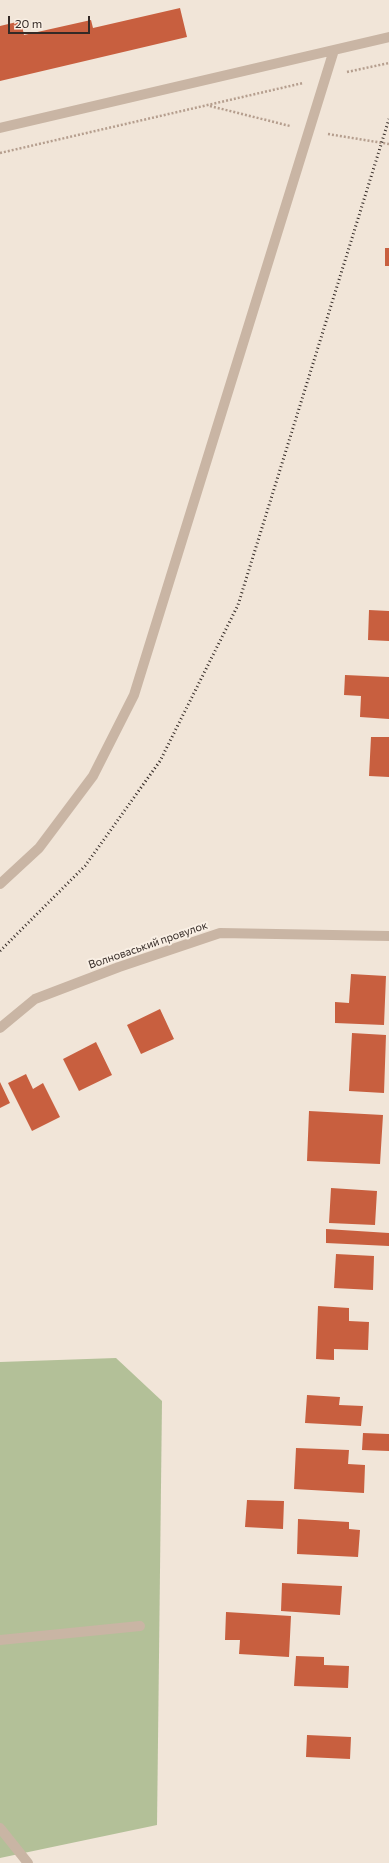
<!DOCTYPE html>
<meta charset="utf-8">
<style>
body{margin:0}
#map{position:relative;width:389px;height:1863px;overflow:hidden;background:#f1e5d8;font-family:Commissioner,sans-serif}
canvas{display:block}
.scale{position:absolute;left:8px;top:16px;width:82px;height:18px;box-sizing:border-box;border:2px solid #342a26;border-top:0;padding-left:5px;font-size:12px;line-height:14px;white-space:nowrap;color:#342a26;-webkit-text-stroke:3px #f9efe4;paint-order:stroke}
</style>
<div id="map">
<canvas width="389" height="1863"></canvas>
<div class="scale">20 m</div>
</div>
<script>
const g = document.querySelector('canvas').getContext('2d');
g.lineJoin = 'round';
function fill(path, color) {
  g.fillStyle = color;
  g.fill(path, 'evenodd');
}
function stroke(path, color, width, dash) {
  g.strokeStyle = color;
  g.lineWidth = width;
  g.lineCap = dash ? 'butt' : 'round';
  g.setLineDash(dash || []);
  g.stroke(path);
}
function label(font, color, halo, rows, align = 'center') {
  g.font = font + ' Commissioner,sans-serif';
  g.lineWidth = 4;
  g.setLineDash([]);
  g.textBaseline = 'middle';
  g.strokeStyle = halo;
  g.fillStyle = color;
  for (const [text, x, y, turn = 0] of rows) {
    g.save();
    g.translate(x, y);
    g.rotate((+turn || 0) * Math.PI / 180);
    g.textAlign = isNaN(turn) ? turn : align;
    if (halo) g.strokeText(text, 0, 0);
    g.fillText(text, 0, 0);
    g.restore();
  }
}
fill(new Path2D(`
 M 116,1358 L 162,1401 L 157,1825 L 0,1858 L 0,1362 Z`), '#b3c098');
fill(new Path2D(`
 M 180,8 L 187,37 L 0,81 L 0,26 L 21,21 L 24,35 L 91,20 L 93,28 Z
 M 385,248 L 389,248 L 389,266 L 385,266 Z
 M 369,610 L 389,611 L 389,641 L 368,640 Z
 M 345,675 L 389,677 L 389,719 L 360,717 L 361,696 L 344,695 Z
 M 371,737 L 389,737 L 389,777 L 369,776 Z
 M 351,974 L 386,976 L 384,1025 L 335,1023 L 335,1002 L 349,1003 Z
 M 160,1009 L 174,1039 L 141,1054 L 127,1025 Z
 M 352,1033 L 386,1035 L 384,1093 L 349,1091 Z
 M 96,1042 L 112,1075 L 79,1091 L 63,1059 Z
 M 26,1074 L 33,1089 L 43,1083 L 60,1117 L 32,1131 L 8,1083 Z
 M 0,1082 L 10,1103 L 0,1108 Z
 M 309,1111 L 383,1115 L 380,1164 L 307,1161 Z
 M 331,1188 L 377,1191 L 375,1225 L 329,1223 Z
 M 326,1229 L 389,1233 L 389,1246 L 326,1243 Z
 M 336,1254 L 374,1256 L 373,1290 L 334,1288 Z
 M 318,1306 L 349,1308 L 349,1321 L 369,1322 L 368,1350 L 334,1349 L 334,1360 L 316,1359 Z
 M 307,1395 L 340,1397 L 339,1405 L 363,1406 L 361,1426 L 305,1423 Z
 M 363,1433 L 389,1434 L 389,1451 L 362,1450 Z
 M 296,1448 L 349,1450 L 348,1464 L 365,1465 L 364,1493 L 294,1489 Z
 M 247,1500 L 284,1501 L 283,1529 L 245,1527 Z
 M 298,1519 L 349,1522 L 349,1529 L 360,1530 L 358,1557 L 297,1554 Z
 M 282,1583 L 342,1586 L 340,1615 L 281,1611 Z
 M 226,1612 L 291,1616 L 289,1657 L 239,1654 L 240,1640 L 225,1640 Z
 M 296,1656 L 324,1657 L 324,1665 L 349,1666 L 348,1688 L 294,1686 Z
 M 307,1735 L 351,1737 L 350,1759 L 306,1757 Z`), '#c85f3f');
stroke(new Path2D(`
 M 347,72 L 389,63
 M 210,106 L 290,126
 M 328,134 L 389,144
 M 0,153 L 303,83`), '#b59e8e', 2.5, [2, 2]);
stroke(new Path2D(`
 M 0,128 L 389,37
 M 0,884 L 39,848 L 93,776 L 134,695 L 334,50
 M 0,1028 L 35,999 L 119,967 L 220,933 L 389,936
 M 0,1640 L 140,1626
 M 0,1828 L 28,1863`), '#c9b5a4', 10);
stroke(new Path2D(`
 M 0,951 L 85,866 L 160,761 L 238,605 L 389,119`), '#342a26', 3, [1, 3]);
label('11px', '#342a26', '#f9efe4', [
 ["Волноваський провулок",148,945,-19]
]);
</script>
